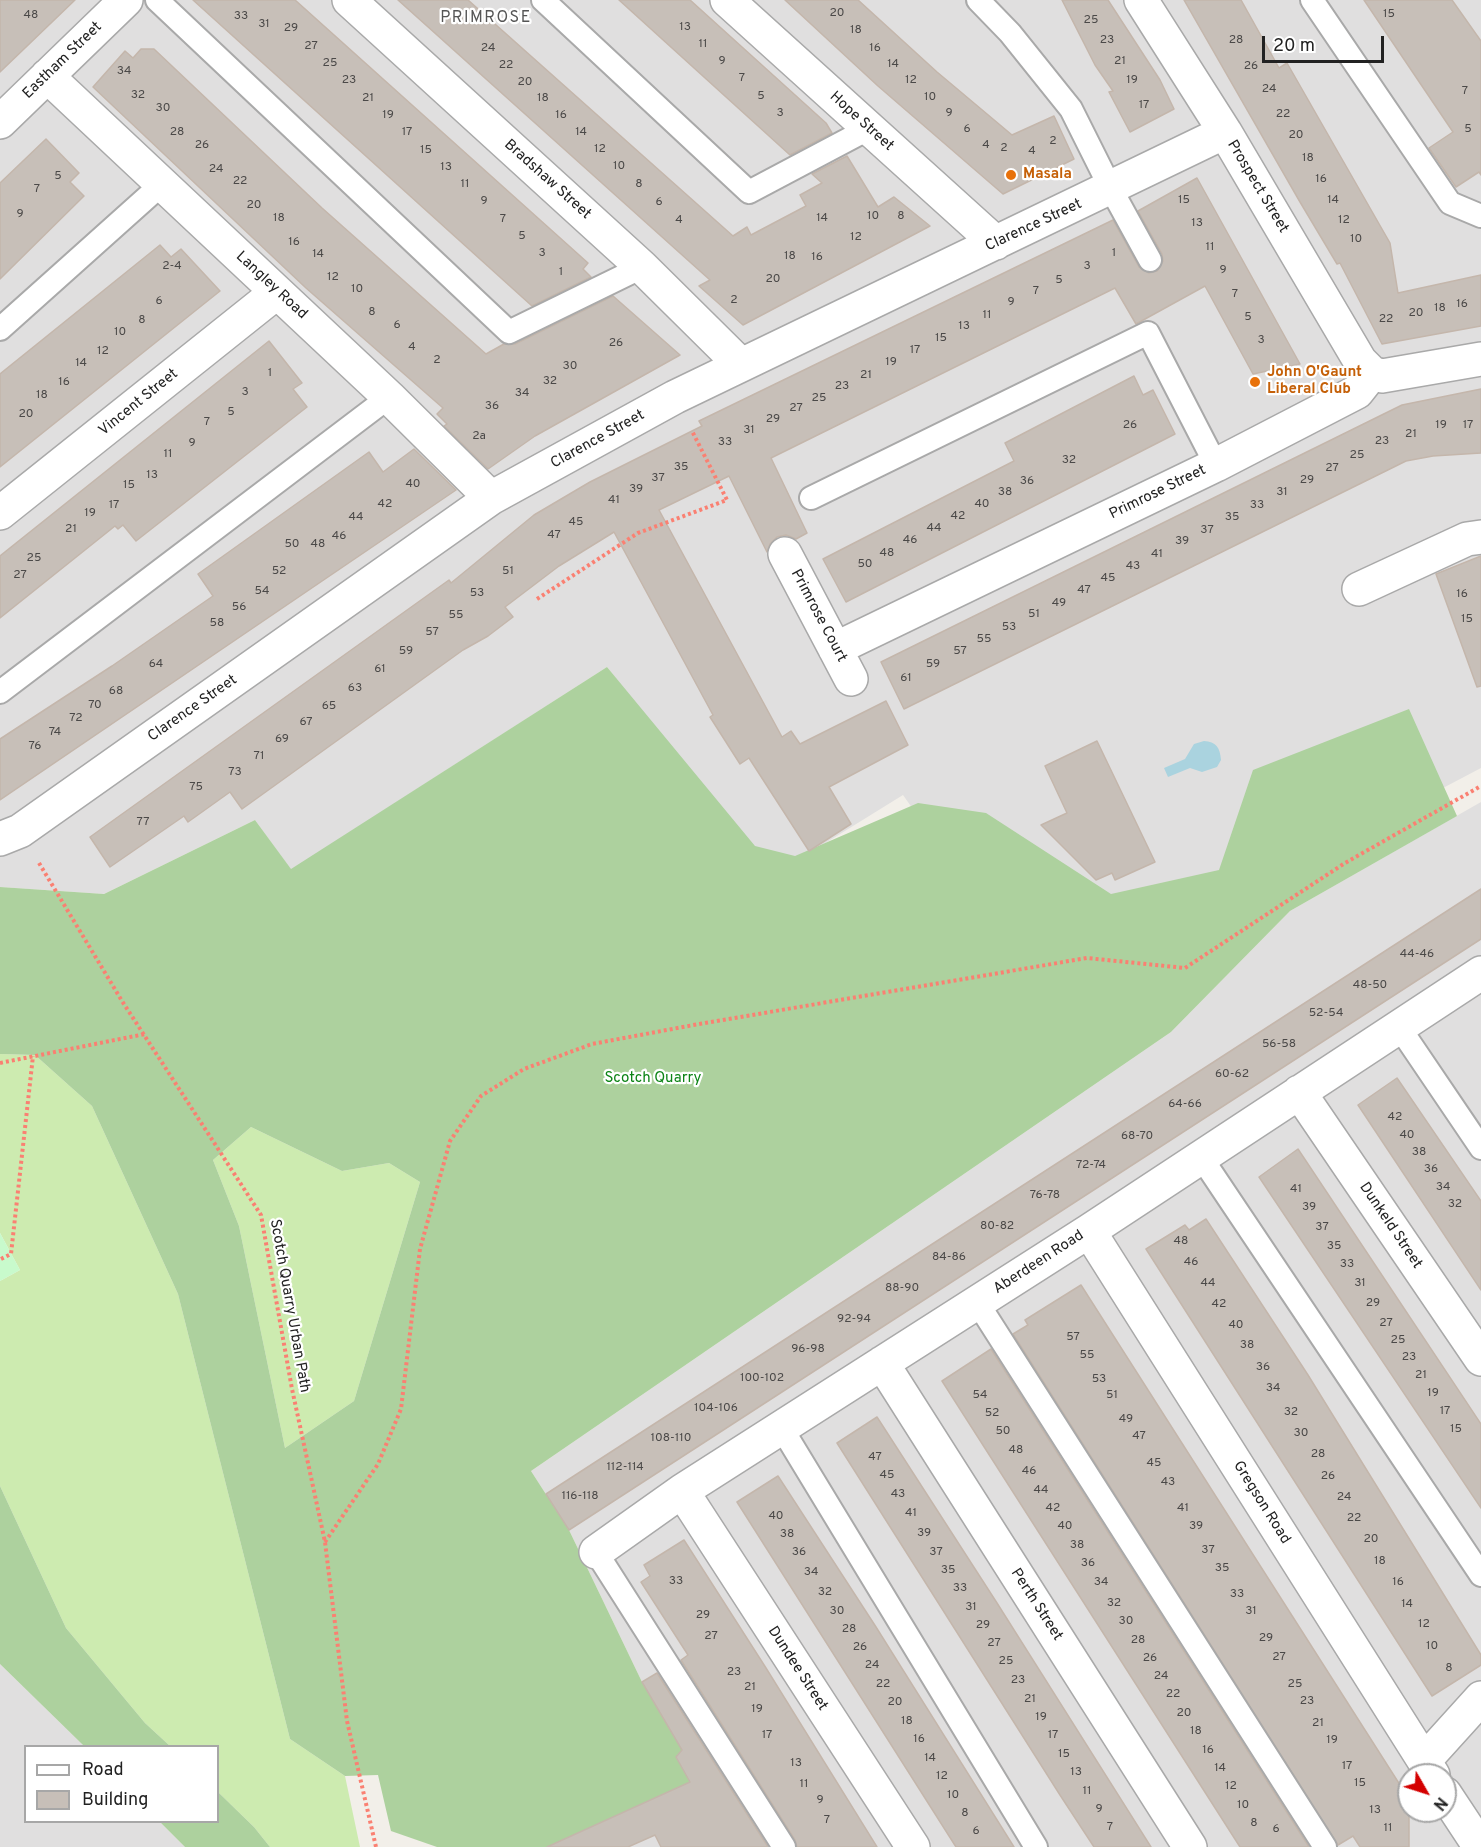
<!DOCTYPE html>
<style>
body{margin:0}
#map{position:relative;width:1481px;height:1847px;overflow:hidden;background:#f2efe9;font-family:Overpass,sans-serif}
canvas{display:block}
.legend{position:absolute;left:24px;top:1745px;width:195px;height:78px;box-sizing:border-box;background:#fff;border:2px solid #a7a7a7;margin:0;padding:8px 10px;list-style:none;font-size:18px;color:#222}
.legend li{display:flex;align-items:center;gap:12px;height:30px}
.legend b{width:30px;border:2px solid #a7a7a7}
.north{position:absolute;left:1397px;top:1763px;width:60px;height:60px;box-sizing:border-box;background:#fff;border:2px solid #a7a7a7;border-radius:50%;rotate:129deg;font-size:16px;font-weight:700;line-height:24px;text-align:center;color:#222}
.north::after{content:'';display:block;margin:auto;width:21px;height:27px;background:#d40000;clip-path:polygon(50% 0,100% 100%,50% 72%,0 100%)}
.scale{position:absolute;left:1262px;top:36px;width:122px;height:27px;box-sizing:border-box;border:3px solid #222;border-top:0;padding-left:8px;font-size:18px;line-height:21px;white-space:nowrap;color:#222;-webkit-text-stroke:4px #fff;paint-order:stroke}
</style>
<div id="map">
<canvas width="1481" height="1847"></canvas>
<ul class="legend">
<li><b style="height:8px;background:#fff"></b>Road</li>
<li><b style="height:16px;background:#c7bfb8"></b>Building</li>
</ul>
<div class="north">N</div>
<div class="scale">20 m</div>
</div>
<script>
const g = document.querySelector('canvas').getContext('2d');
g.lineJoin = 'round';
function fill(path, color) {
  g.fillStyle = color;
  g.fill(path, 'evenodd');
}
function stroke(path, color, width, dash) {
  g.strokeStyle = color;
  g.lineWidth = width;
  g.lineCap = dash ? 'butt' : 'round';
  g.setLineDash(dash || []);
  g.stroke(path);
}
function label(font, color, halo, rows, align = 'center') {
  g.font = font + ' Overpass,sans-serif';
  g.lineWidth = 4.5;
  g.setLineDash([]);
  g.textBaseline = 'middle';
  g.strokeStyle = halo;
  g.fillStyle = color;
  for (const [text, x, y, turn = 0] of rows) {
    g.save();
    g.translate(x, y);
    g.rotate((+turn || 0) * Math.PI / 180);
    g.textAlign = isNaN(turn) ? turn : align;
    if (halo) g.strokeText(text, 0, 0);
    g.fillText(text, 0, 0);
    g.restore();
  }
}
fill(new Path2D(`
 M 0,0 L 1481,0 L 1481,768 L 1443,788 L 1180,955 L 946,856 L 903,795 L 769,878 L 607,667 L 291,870 L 255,820 L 104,894 L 0,887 Z
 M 1481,802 L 1481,1847 L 547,1847 L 671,1790 L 701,1800 L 676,1757 L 682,1750 L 642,1682 L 569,1530 L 531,1471 L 1171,1032 L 1290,911 ZM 1409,1775 L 1445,1775 L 1445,1811 L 1409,1811 Z
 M 0,1664 L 84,1746 L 26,1746 L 26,1822 L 160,1822 L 185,1847 L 0,1847 Z`), '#e0dfdf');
fill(new Path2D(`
 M 0,1054 L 35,1055 L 92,1106 L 178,1294 L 290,1739 L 345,1776 L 360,1847 L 270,1847 L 254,1827 L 218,1792 L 218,1746 L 170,1746 L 145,1723 L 66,1628 L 0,1486 L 0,1281 L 20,1270 L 0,1233 Z
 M 251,1127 L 342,1171 L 389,1163 L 420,1182 L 354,1401 L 285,1448 L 239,1226 L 213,1160 Z`), '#cdebb0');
fill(new Path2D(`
 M 607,667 L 755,846 L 795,856 L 918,803 L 986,813 L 1111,894 L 1219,870 L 1253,770 L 1409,709 L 1457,816 L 1290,911 L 1171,1032 L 531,1471 L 569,1530 L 642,1682 L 682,1750 L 676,1757 L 701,1800 L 671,1791 L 547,1847 L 437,1847 L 391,1831 L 378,1775 L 345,1776 L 290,1739 L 178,1294 L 92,1106 L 35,1055 L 0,1054 L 0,887 L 104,894 L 255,820 L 291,869 ZM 251,1127 L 342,1171 L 389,1163 L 420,1182 L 354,1401 L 285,1448 L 239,1226 L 213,1160 Z
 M 0,1486 L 66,1628 L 145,1723 L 170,1746 L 84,1746 L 0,1664 Z
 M 218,1792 L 254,1827 L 270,1847 L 185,1847 L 160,1822 L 218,1822 Z`), '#add19e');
fill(new Path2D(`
 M 0,1233 L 20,1270 L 0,1281 Z`), '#c8facc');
fill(new Path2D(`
 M 1204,741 C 1216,742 1220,747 1221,760 L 1217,767 L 1202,772 L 1190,768 L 1168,777 L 1164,768 L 1185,759 L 1194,744 Z`), '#aad3df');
const building = new Path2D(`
 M 0,0 L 75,0 L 0,72 Z
 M 193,0 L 295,0 L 588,263 L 583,269 L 591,277 L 532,306 Z
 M 398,0 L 468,0 L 733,236 L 747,227 L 751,235 L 806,206 L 800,195 L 822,183 L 812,174 L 847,156 L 878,207 L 894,197 L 930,226 L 743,325 L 699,286 L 710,280 Z
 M 619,0 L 690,0 L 826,123 L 832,133 L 790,155 Z
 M 785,0 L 858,0 L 937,72 L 1012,135 L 1054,116 L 1074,159 L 1003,194 L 878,86 Z
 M 1062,0 L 1108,0 L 1160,80 L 1174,109 L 1130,132 L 1109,92 L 1113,91 L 1095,65 Z
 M 1184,0 L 1241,0 L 1279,68 L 1287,63 L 1390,243 L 1398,293 L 1481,275 L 1481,326 L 1382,344 L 1340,263 L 1337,264 L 1300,202 Z
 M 1364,0 L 1452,0 L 1481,41 L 1481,175 L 1479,172 L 1456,187 L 1429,148 L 1453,132 Z
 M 141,49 L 154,49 L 322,208 L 486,354 L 504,344 L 515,344 L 613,296 L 680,355 L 535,436 L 488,469 L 444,426 L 447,424 L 437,414 L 443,408 L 306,288 L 93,87 L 125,51 L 133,58 Z
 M 46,139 L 79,173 L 70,182 L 84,196 L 0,279 L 0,183 Z
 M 1197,178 L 1300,364 L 1253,374 L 1205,286 L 1136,324 L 1115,288 L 771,458 L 807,533 L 796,539 L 786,535 L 777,537 L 770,544 L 767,552 L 729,476 L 659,510 L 782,737 L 791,731 L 800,744 L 886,701 L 908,745 L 829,787 L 851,824 L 809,851 L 749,758 L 740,764 L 710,717 L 713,715 L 614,532 L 559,566 L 505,607 L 513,617 L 488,636 L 463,650 L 242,809 L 230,792 L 188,822 L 184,816 L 110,867 L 90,837 L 449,580 L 451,583 L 534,515 L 590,482 L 702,426 L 699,421 L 1113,220 L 1139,267 L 1149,273 L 1157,271 L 1163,261 L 1162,254 L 1138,211 Z
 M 160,245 L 171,257 L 181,249 L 220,291 L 0,467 L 0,374 Z
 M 269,341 L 302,383 L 293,389 L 307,407 L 136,541 L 123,525 L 118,529 L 115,526 L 0,618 L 0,556 Z
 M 1134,376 L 1143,395 L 1153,390 L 1175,434 L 846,602 L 823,559 L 1014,461 L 1005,443 Z
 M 1481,389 L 1481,453 L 1433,456 L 1406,461 L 904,709 L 881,662 L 1402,405 Z
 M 414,449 L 456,490 L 0,800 L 0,739 L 112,666 L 213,596 L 198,574 L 369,452 L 383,472 Z
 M 1481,556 L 1481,686 L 1477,687 L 1436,574 Z
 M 1097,741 L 1155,862 L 1115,880 L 1112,873 L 1096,880 L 1041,825 L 1067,813 L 1045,766 Z
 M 1481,889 L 1481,939 L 569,1530 L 546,1494 Z
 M 1397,1078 L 1481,1201 L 1481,1290 L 1358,1105 Z
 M 1298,1149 L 1481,1424 L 1481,1508 L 1259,1177 Z
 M 1206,1219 L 1308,1375 L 1481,1655 L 1481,1665 L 1432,1696 L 1146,1249 L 1185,1225 L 1189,1230 Z
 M 1081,1285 L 1409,1799 L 1409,1847 L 1360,1847 L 1353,1836 L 1338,1845 L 1013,1334 L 1028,1325 L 1025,1320 Z
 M 991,1349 L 1309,1847 L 1240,1847 L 1233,1836 L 942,1381 Z
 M 877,1417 L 997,1603 L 1151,1847 L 1094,1847 L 1060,1795 L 837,1443 Z
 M 778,1476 L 876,1627 L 1014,1847 L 956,1847 L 737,1502 Z
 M 684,1540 L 766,1668 L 877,1847 L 797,1847 L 795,1840 L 681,1660 L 688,1655 L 641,1582 L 650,1576 L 644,1565 Z
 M 657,1673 L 768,1847 L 661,1847 L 655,1835 L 628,1847 L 547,1847 L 690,1782 L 676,1757 L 682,1750 L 642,1682 Z`);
fill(building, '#c7bfb8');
stroke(building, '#c4b6ab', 1.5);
const lane = new Path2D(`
 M 157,0 L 509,332 L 642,267
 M 543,0 L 749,192 L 868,129
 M 978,0 L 1010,33 L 1071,109 L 1111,189 L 1150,260
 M 1312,0 L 1450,203 L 1481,216
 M 0,329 L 162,184
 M 811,498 L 1148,333 L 1216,465
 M 0,692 L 389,397
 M 1399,1027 L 1481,1148
 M 1201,1157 L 1481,1575
 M 977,1302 L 1325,1847
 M 781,1427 L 1036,1847
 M 596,1552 L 784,1847`);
const street = new Path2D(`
 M 349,0 L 642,267 L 741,365
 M 727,0 L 996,243
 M 1141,0 L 1225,132 L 1360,361 L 1372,373 L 1382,376 L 1481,359
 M 47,76 L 389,397 L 491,498
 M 0,122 L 126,0
 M 0,513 L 277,292
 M 785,554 L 851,679
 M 1359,589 L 1467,539 L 1481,537
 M 835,649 L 1216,465 L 1357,392 L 1372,373
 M 0,839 L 20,831 L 491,498 L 675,397 L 1225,132
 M 1299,1092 L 1481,1359
 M 1089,1231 L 1433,1775
 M 882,1363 L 1190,1847
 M 682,1491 L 913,1847
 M 596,1552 L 682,1491 L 1089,1231 L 1481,973
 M 1424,1761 L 1481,1698
 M 1445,1794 L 1480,1847`);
stroke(lane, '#a9a9a9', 26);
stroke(street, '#a9a9a9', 36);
stroke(new Path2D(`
 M 537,599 L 638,533 L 727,500 L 692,431
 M 39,863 L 122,1001 L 261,1215 L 292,1389 L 325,1542 L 347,1721 L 376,1847
 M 0,1063 L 145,1034
 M 1,1259 L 11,1254 L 33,1056
 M 325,1542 L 378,1464 L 401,1409 L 420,1249 L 450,1141 L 481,1096 L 524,1069 L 592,1044 L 699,1024 L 1087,958 L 1185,968 L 1345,863 L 1481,786`), '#fa8072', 4, [3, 3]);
stroke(lane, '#fff', 22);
stroke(street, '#fff', 33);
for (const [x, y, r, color] of [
 [1011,175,6,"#e8710a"],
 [1255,382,6,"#e8710a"]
]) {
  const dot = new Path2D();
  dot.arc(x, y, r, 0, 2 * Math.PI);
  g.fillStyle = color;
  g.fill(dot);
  stroke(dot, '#fff', 2);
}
label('12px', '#4b4948', null, [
 ["20",837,14],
 ["15",1389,15],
 ["48",31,16],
 ["33",241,17],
 ["25",1091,21],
 ["31",264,25],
 ["13",685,28],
 ["29",291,29],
 ["18",856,31],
 ["23",1107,41],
 ["28",1236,41],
 ["11",703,45],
 ["27",311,47],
 ["24",488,49],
 ["16",875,49],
 ["9",722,62],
 ["21",1120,62],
 ["25",330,64],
 ["14",893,65],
 ["22",506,66],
 ["26",1251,67],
 ["34",124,72],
 ["7",742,79],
 ["23",349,81],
 ["12",911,81],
 ["19",1132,81],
 ["20",525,83],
 ["24",1269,90],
 ["7",1465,92],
 ["32",138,96],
 ["5",761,97],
 ["10",930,98],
 ["21",368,99],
 ["18",543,99],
 ["17",1144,106],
 ["30",163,109],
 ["3",780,114],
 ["9",949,114],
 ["22",1283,115],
 ["19",388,116],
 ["16",561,116],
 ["6",967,130],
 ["5",1468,130],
 ["28",177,133],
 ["17",407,133],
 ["14",581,133],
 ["20",1296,136],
 ["2",1053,142],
 ["26",202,146],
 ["4",986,146],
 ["2",1004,149],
 ["12",600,150],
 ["15",426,151],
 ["4",1032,152],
 ["18",1308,159],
 ["10",619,167],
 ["13",446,168],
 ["24",216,170],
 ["5",58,177],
 ["16",1321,180],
 ["22",240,182],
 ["11",465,185],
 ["8",639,185],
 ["7",37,190],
 ["15",1184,201],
 ["14",1333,201],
 ["9",484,202],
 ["6",659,203],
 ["20",254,206],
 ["9",20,215],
 ["10",873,217],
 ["8",901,217],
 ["18",279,219],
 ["14",822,219],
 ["7",503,220],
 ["4",679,221],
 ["12",1344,221],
 ["13",1197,224],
 ["5",522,237],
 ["12",856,238],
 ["10",1356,240],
 ["16",294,243],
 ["11",1210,248],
 ["3",542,254],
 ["1",1114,254],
 ["14",318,255],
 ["18",790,257],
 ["16",817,258],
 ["2-4",172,267],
 ["3",1087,267],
 ["9",1223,271],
 ["1",561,273],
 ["12",333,278],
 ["20",773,280],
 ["5",1059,281],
 ["10",357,290],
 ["7",1036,292],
 ["7",1235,295],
 ["2",734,301],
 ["6",159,302],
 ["9",1011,303],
 ["16",1462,305],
 ["18",1440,309],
 ["8",372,313],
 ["20",1416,314],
 ["11",987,316],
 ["5",1248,318],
 ["22",1386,320],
 ["8",142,321],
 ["6",397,326],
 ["13",964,327],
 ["10",120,333],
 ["15",941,339],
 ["3",1261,341],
 ["26",616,344],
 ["4",412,348],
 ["17",915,351],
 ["12",103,352],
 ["2",437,361],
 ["19",891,363],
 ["14",81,364],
 ["30",570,367],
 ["1",270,374],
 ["21",866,376],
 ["32",550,382],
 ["16",64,383],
 ["23",842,387],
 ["3",245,393],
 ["34",522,394],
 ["18",42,396],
 ["25",819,399],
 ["36",492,407],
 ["27",796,409],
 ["5",231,413],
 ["20",26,415],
 ["29",773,420],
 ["7",207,423],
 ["26",1130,426],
 ["19",1441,426],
 ["17",1468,426],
 ["31",749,431],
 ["21",1411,435],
 ["2a",479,437],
 ["23",1382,442],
 ["33",725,443],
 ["9",192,444],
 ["11",168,455],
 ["25",1357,456],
 ["32",1069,461],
 ["35",681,468],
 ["27",1332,469],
 ["13",152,476],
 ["37",658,479],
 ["29",1307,481],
 ["36",1027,482],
 ["40",413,485],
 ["15",129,486],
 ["39",636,490],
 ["38",1005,493],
 ["31",1282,493],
 ["41",614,501],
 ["42",385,505],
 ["40",982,505],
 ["17",114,506],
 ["33",1257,506],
 ["19",90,514],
 ["42",958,517],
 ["44",356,518],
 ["35",1232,518],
 ["45",576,523],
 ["44",934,529],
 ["21",71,530],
 ["37",1207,531],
 ["47",554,536],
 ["46",339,537],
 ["46",910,541],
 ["39",1182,542],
 ["50",292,545],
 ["48",318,545],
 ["48",887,554],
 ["41",1157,555],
 ["25",34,559],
 ["50",865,565],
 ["43",1133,567],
 ["52",279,572],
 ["51",508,572],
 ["27",20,576],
 ["45",1108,579],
 ["47",1084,591],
 ["54",262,592],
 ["53",477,594],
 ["16",1462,595],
 ["49",1059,604],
 ["56",239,608],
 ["51",1034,615],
 ["55",456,616],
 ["15",1467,620],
 ["58",217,624],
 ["53",1009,628],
 ["57",432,633],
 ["55",984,640],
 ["59",406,652],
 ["57",960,652],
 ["64",156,665],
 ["59",933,665],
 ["61",380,670],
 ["61",906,679],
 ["63",355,689],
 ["68",116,692],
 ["70",95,706],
 ["65",329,707],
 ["72",76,719],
 ["67",306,723],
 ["74",55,733],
 ["69",282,740],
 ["76",35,747],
 ["71",259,757],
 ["73",235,773],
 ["75",196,788],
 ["77",143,823],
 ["44-46",1417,955],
 ["48-50",1370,986],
 ["52-54",1326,1014],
 ["56-58",1279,1045],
 ["60-62",1232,1075],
 ["64-66",1185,1105],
 ["42",1395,1118],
 ["40",1407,1136],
 ["68-70",1137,1137],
 ["38",1419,1153],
 ["72-74",1091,1166],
 ["36",1431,1170],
 ["34",1443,1188],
 ["41",1296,1190],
 ["76-78",1045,1196],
 ["32",1455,1205],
 ["39",1309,1208],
 ["80-82",997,1227],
 ["37",1322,1228],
 ["48",1181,1242],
 ["35",1334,1247],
 ["84-86",949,1258],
 ["46",1191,1263],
 ["33",1347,1265],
 ["44",1208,1284],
 ["31",1360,1284],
 ["88-90",902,1289],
 ["29",1373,1304],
 ["42",1219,1305],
 ["92-94",854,1320],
 ["27",1386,1324],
 ["40",1236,1326],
 ["57",1073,1338],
 ["25",1398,1341],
 ["38",1247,1346],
 ["96-98",808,1350],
 ["55",1087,1356],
 ["23",1409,1358],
 ["36",1263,1368],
 ["21",1421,1376],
 ["100-102",762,1379],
 ["53",1099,1380],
 ["34",1273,1389],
 ["19",1433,1394],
 ["54",980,1396],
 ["51",1112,1396],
 ["104-106",716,1409],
 ["17",1445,1412],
 ["32",1291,1413],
 ["52",992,1414],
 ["49",1126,1420],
 ["15",1456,1430],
 ["50",1003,1432],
 ["30",1301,1434],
 ["47",1139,1437],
 ["108-110",671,1439],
 ["48",1016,1451],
 ["28",1318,1455],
 ["47",875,1458],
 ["45",1154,1464],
 ["112-114",625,1468],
 ["46",1029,1472],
 ["45",887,1476],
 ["26",1328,1477],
 ["43",1168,1483],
 ["44",1041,1491],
 ["43",898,1495],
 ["116-118",580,1497],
 ["24",1344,1498],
 ["42",1053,1509],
 ["41",1183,1509],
 ["41",911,1514],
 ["40",776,1517],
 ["22",1354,1519],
 ["40",1065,1527],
 ["39",1196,1527],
 ["39",924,1534],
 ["38",787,1535],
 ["20",1371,1540],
 ["38",1077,1546],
 ["37",1208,1551],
 ["36",799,1553],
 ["37",936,1553],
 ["18",1380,1562],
 ["36",1088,1564],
 ["35",1222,1569],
 ["35",948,1571],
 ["34",811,1573],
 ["33",676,1582],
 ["34",1101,1583],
 ["16",1398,1583],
 ["33",960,1589],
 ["32",825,1593],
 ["33",1237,1595],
 ["32",1114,1604],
 ["14",1407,1605],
 ["31",971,1608],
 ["30",837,1612],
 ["31",1251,1612],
 ["29",703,1616],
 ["30",1126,1622],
 ["12",1424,1625],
 ["29",983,1626],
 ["28",849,1630],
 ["27",711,1637],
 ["29",1266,1639],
 ["28",1138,1641],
 ["27",994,1644],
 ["10",1432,1647],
 ["26",860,1648],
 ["27",1279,1658],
 ["26",1150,1659],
 ["25",1006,1662],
 ["24",872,1666],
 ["8",1449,1669],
 ["23",734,1673],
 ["24",1161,1677],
 ["23",1018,1681],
 ["22",883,1685],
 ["25",1295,1685],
 ["21",750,1688],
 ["22",1173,1695],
 ["21",1030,1700],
 ["23",1307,1702],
 ["20",895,1703],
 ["19",757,1710],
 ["20",1184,1714],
 ["19",1041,1718],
 ["18",907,1722],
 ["21",1318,1724],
 ["18",1196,1732],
 ["17",767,1736],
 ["17",1053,1736],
 ["16",919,1740],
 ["19",1332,1741],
 ["16",1208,1751],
 ["15",1064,1755],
 ["14",930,1759],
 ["13",796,1764],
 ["17",1347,1767],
 ["14",1220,1769],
 ["13",1076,1773],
 ["12",942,1777],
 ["15",1360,1784],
 ["11",804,1785],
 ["12",1231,1787],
 ["11",1087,1792],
 ["10",953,1796],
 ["9",820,1801],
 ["10",1243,1806],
 ["9",1099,1810],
 ["13",1375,1811],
 ["8",965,1814],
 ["7",827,1821],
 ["8",1254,1824],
 ["7",1110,1828],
 ["11",1388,1829],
 ["6",1276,1830],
 ["6",976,1832]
]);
label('15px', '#222', '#fff', [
 ["Eastham Street",63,61,-44],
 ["Hope Street",861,122,42],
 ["Bradshaw Street",547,180,42],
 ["Prospect Street",1257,187,59],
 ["Clarence Street",1034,226,-25],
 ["Langley Road",271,286,43],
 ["Vincent Street",139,403,-39],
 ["Clarence Street",598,440,-29],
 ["Primrose Street",1158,493,-26],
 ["Primrose Court",818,616,62],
 ["Clarence Street",193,709,-35],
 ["Dunkeld Street",1390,1226,56],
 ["Aberdeen Road",1039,1263,-33],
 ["Scotch Quarry Urban Path",289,1306,80],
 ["Gregson Road",1261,1503,58],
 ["Perth Street",1036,1605,57],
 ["Dundee Street",797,1669,57]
]);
label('bold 15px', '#c56008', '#fff', [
 ["Masala",1023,175],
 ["John O'Gaunt",1267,373],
 ["Liberal Club",1267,390]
], 'left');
label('15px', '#0c8416', '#fff', [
 ["Scotch Quarry",653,1079]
]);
g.letterSpacing = '1.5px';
label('16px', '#555', '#fff', [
 ["PRIMROSE",486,19]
]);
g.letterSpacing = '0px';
</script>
